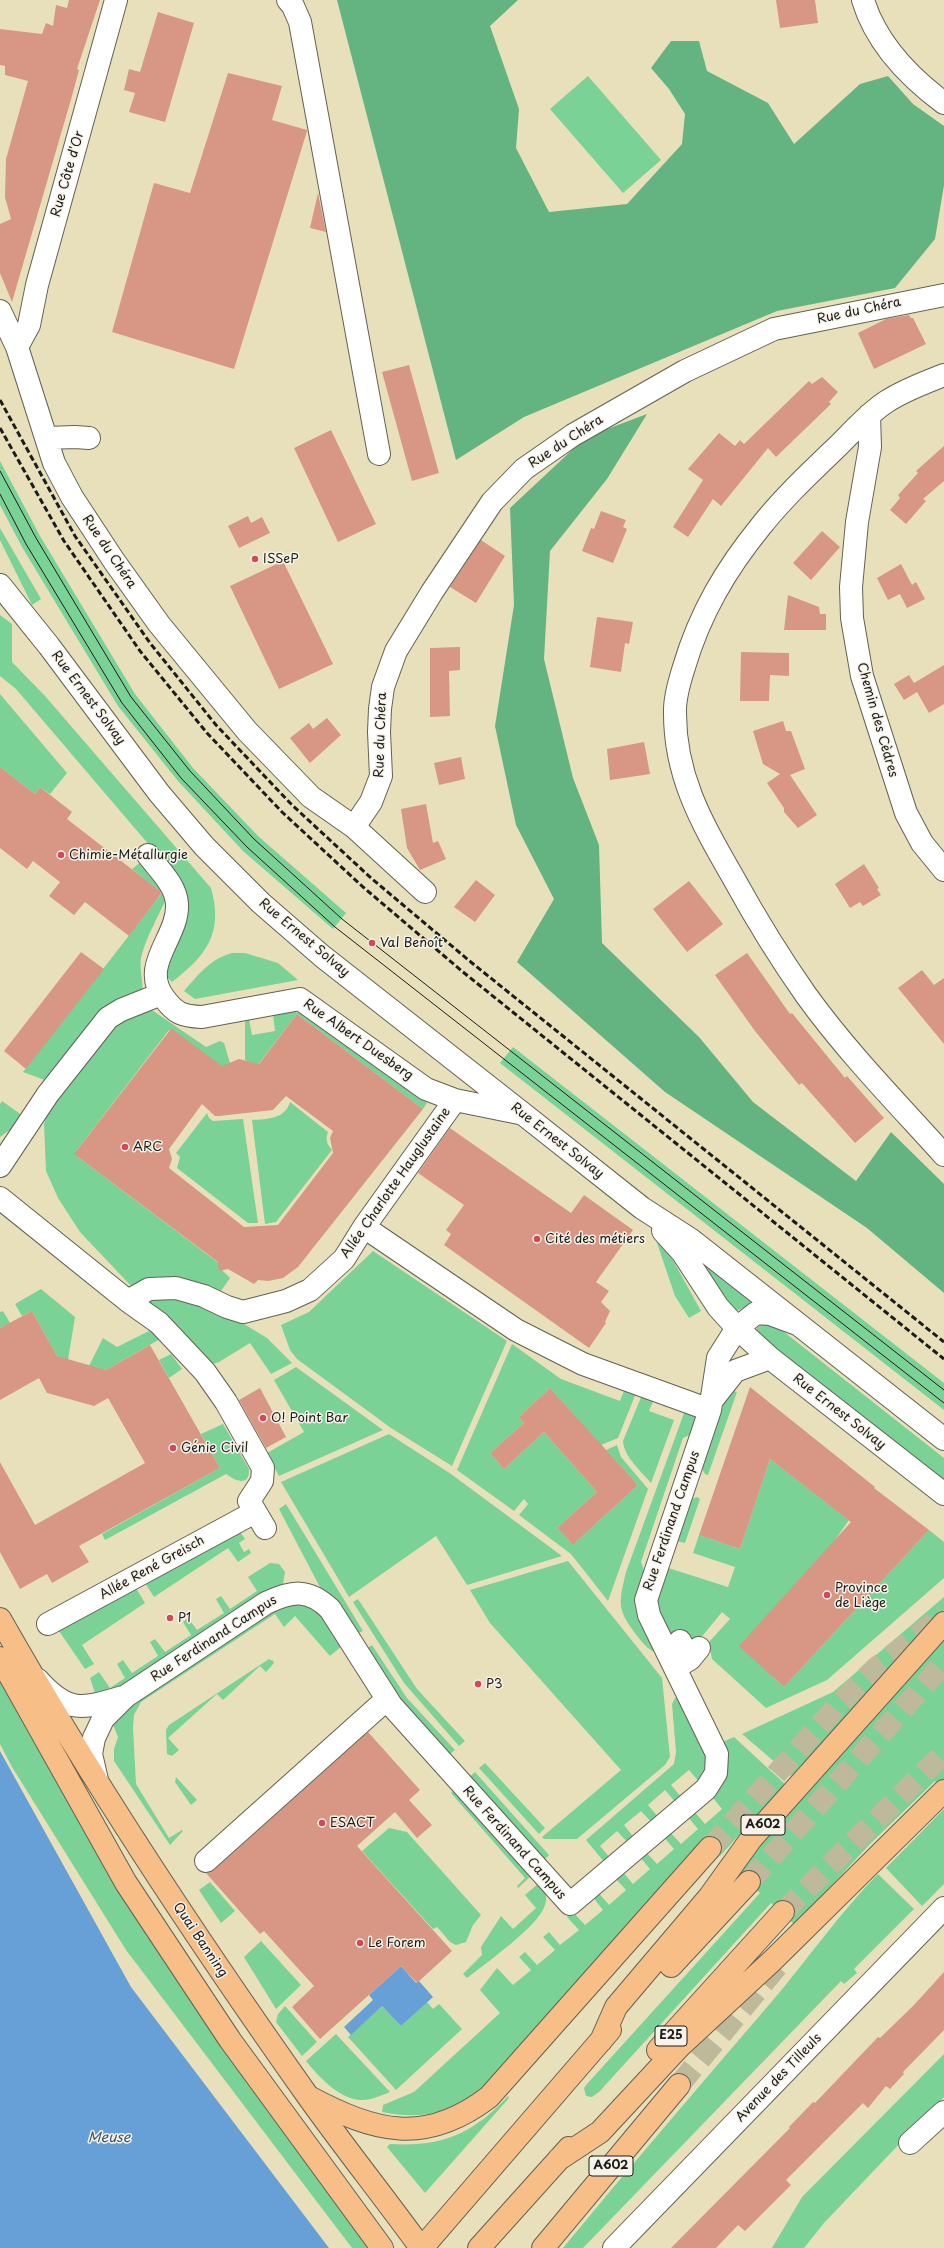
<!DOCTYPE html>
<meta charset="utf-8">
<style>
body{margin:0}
canvas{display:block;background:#e8e0bb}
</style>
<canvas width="944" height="2248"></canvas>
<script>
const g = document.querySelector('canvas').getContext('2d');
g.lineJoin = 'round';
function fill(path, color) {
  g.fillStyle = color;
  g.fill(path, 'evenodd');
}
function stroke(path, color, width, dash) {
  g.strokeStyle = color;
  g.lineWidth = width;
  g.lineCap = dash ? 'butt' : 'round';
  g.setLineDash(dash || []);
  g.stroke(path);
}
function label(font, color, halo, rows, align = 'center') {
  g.font = font + ' "Playpen Sans",sans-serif';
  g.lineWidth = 3;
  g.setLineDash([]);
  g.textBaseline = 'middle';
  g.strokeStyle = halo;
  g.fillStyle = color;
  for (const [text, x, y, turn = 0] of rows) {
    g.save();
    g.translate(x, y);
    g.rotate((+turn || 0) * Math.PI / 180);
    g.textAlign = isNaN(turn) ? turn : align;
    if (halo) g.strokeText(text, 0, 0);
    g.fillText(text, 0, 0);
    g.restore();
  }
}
fill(new Path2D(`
 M 588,76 L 661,160 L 623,193 L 550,109 Z
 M 0,461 L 40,536 L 135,694 L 193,768 L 258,836 L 346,913 L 333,929 L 243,851 L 178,781 L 118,706 L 22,547 L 0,505 Z
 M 0,528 L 41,599 L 32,605 L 0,540 Z
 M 0,615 L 12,624 L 12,662 L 45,696 L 211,888 C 224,933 206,956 172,982 L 167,977 L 166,970 L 186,919 L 150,846 L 16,689 L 0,676 Z
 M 0,694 L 67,773 L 50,794 L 40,787 L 35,794 L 0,767 Z
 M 142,861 L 167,897 C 159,915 145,939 141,958 C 139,970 144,982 142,994 L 50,1082 L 23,1072 L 162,893 L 132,869 Z
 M 232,953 L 245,953 L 278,963 L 298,980 L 195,999 L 184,991 C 199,974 210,959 232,953 Z
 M 149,1008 L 206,1047 L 220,1041 L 224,1043 L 230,1063 L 226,1069 L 169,1030 L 77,1150 L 78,1157 L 220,1264 L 222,1270 L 230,1278 L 218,1295 L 133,1288 L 80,1232 L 58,1198 L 46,1171 L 44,1124 L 53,1098 L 110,1025 Z
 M 301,1009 L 427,1103 L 423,1109 L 297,1014 L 257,1066 L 245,1060 L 245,1020 L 249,1019 L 252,1035 L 275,1031 L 273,1014 L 294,1011 L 297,1013 Z
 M 513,1047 L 944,1383 L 944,1410 L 500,1063 Z
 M 2,1101 L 23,1116 L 14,1127 L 0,1137 L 0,1104 Z
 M 290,1102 L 328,1132 C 325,1140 327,1144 332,1150 L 276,1222 L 265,1224 L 252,1120 C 268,1119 285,1119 290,1102 Z
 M 207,1113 L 209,1118 L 213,1121 L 243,1119 L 258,1223 L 248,1223 L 177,1168 L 180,1157 L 176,1153 Z
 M 656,1240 L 665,1246 L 701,1311 L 689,1318 L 675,1296 Z
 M 373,1251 L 507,1341 L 452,1466 L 391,1428 L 297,1359 L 290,1350 L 281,1325 L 309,1312 Z
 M 697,1255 L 757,1302 L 734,1312 Z
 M 41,1289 L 75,1317 L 68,1360 L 57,1356 L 32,1311 L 22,1316 L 15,1304 Z
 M 174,1295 L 202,1303 L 224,1316 L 244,1324 L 267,1338 L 292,1363 L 271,1374 L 250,1343 L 219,1362 L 213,1364 L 145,1298 Z
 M 3,1311 L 10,1323 L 0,1328 L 0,1312 Z
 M 763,1323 L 779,1328 L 944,1458 L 944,1486 L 758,1340 L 757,1328 Z
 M 153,1329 L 160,1339 L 106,1370 L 89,1366 L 103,1338 L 117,1347 Z
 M 512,1344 L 561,1379 L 620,1401 L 627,1383 L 638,1388 L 618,1438 L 601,1445 L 550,1388 L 519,1417 L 524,1423 L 490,1453 L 504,1469 L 544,1432 L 597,1492 L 557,1528 L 573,1545 L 638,1485 L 606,1450 L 617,1445 L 621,1457 L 648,1489 L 608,1601 L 571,1554 L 519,1515 L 528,1504 L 524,1499 L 514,1511 L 457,1470 Z
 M 171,1354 L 182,1369 L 169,1378 L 159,1360 Z
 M 296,1367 L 383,1430 L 279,1476 L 267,1453 L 304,1432 L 274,1380 Z
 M 644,1390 L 656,1394 L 649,1411 L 674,1420 L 651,1483 C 641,1471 624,1457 623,1441 Z
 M 729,1390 L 737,1392 L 708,1475 L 705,1474 L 701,1467 Z
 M 687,1405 L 702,1410 L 694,1433 L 683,1438 L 641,1562 L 645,1573 L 659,1654 C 649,1650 645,1646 638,1637 C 617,1610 618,1605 626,1572 Z
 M 223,1424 L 249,1469 C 250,1487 235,1481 226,1474 L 105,1540 L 102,1534 L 220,1468 L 201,1434 Z
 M 389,1434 L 451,1474 L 562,1556 L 467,1585 L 436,1536 L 349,1597 L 281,1482 Z
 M 770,1459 L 849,1520 L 835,1540 L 773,1677 L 784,1687 L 929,1530 L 944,1542 L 944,1578 L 827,1680 L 766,1708 L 712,1659 L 709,1642 L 730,1619 L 722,1612 L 695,1645 L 670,1645 L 653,1607 L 662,1566 L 728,1587 L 735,1567 L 693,1553 L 699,1535 L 740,1549 Z
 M 697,1497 L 700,1499 L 685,1543 L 676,1541 L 689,1500 Z
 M 286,1504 L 363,1631 L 356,1634 L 322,1591 L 279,1509 Z
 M 239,1530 L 245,1539 L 239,1543 L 244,1552 L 249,1549 L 251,1553 L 238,1562 L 228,1548 L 154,1597 L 145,1583 Z
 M 568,1561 L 662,1678 L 670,1757 L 665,1765 L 577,1839 L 544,1839 L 542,1837 L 621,1770 L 490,1623 L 470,1590 Z
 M 270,1563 L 279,1564 L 285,1572 L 283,1584 L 262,1596 L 117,1692 L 97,1699 L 90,1678 L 99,1672 L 110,1688 L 125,1678 L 117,1664 L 123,1660 L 132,1673 L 158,1656 L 150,1642 L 155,1639 L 165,1652 L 191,1635 L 183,1622 L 188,1618 L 197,1630 L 224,1613 L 216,1599 L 221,1596 L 230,1609 L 257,1591 L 248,1577 Z
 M 136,1588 L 145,1603 L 82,1645 L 94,1664 L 85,1669 L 59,1631 Z
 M 944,1597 L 944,1610 L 791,1776 L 742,1734 L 833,1692 Z
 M 358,1599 L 417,1689 L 465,1741 L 459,1746 L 404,1683 L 353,1602 Z
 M 285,1603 L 305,1603 L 317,1609 L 342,1646 L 330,1656 L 295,1616 L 284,1627 L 275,1614 L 141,1702 L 134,1715 L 133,1728 L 136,1784 L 169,1838 L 182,1830 L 183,1831 L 170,1845 L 114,1761 L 114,1749 L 118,1737 L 113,1725 L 115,1716 Z
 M 944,1632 L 944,1779 L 938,1785 L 935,1781 L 869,1845 L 795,1925 L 771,1903 L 599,2092 L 592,2097 L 586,2096 L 584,2088 L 587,2084 L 760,1893 L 737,1872 L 891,1700 L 886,1695 Z
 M 372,1645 L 407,1698 L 455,1750 L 449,1755 L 401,1703 L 366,1649 Z
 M 269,1659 L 273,1661 L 274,1663 L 266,1672 L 260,1666 L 223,1700 L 217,1694 L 168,1738 L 179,1750 L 172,1756 L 167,1754 L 166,1730 L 169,1725 Z
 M 0,1678 L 372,2248 L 352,2248 L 126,1950 L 12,1767 L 0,1744 Z
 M 681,1696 L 711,1762 L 700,1783 L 689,1770 L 671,1785 L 682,1798 L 676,1803 L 665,1790 L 648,1805 L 659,1818 L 653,1824 L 641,1811 L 624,1825 L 635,1839 L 629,1844 L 617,1831 L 600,1846 L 611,1859 L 605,1863 L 586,1840 L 674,1764 L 676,1752 L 672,1704 L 675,1698 Z
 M 734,1737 L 785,1784 L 720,1856 L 704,1842 L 481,2090 C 473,2095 464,2102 455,2106 C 434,2117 404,2117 382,2112 L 383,2105 L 414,2092 L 500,2013 L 480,1990 L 497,1968 L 513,1985 L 531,1970 L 519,1957 L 525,1952 L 537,1965 L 555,1950 L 543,1937 L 549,1932 L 560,1945 L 579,1930 L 567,1917 L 573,1912 L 585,1925 L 603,1910 L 592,1896 L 597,1891 L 609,1905 L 626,1890 L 614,1877 L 622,1871 L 633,1884 L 650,1869 L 639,1856 L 645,1851 L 657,1864 L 674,1849 L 663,1836 L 669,1831 L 681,1844 L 698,1829 L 687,1816 L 693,1810 L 705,1824 L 722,1809 L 709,1793 L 718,1744 Z
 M 485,1763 L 545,1828 L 539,1834 L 479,1768 Z
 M 475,1772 L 549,1855 L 543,1861 L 469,1777 Z
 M 176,1777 L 197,1800 L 191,1805 L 175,1782 Z
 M 455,1789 L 532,1875 L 518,1888 L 517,1886 L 525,1878 L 451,1793 Z
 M 944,1809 L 944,1884 L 922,1906 L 886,1868 Z
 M 389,1828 L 407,1832 L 481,1915 L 473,1925 L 466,1942 L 456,1945 L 450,1942 L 437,1927 L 433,1929 L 362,1851 Z
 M 878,1874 L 914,1909 L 854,1969 L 857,1973 L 844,1984 L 841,1981 L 583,2248 L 563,2248 C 632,2164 703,2082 774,1999 C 809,1957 840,1913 878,1874 Z
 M 210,1882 L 235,1911 L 221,1923 L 199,1890 Z
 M 539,1883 C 545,1890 548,1897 545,1905 C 539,1926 486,1963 467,1978 L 463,1974 L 482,1955 L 481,1947 L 501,1916 L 513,1929 L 536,1908 L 525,1895 Z
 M 261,1941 L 301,1985 L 276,2009 L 244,1957 Z
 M 427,2002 L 433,2009 L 439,2004 L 462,2029 L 396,2090 L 348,2037 L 382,2006 L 401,2026 Z
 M 285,2006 L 317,2042 L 302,2056 L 276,2022 L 278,2014 Z
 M 336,2034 L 390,2092 C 382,2095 370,2101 360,2100 C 338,2098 319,2077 306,2061 Z
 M 944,2054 L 944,2097 L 824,2223 L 804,2248 L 772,2248 L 802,2197 Z
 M 508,2096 L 509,2098 L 425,2193 L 387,2147 L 390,2144 C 442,2147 473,2134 508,2096 Z`), '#7ad297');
fill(new Path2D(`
 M 337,0 L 518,0 L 490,26 L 519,109 L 516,148 L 549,212 L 627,204 L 682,144 L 685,114 L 669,89 L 651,68 L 671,41 L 699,41 L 707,71 L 768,103 L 794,144 L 860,84 L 888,76 L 913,104 L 944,126 L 944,185 L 935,239 L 895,288 L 777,311 L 524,417 L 456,460 Z
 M 647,414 L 607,479 L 550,551 L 544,659 L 573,778 L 599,845 L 602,943 L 699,1037 L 753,1102 L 856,1181 L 891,1132 L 944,1184 L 944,1293 L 867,1228 L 665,1092 L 517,962 L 554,899 L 516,825 L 495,726 L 514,605 L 510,508 L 586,437 Z`), '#63b480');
fill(new Path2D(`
 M 0,1751 L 131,1987 L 329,2248 L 0,2248 Z
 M 401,1966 L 416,1983 L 419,1981 L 433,1997 L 401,2026 L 382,2006 L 351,2035 L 344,2027 L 373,2000 L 369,1995 Z`), '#66a0d6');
fill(new Path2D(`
 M 69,0 L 100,0 L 77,69 L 79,70 L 72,96 L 12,302 L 0,273 L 0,224 L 11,219 L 5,197 L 6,159 L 28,81 L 5,75 L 5,66 L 0,65 L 0,29 L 42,34 L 46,23 L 53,26 L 56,5 L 67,8 Z
 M 776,0 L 815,0 L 818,23 L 780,28 Z
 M 158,12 L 194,23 L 165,122 L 129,112 L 135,93 L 124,90 L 129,69 L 140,72 Z
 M 228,73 L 282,86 L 272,120 L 307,130 L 307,131 L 234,369 L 112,332 L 154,183 L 190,193 Z
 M 318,193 L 326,232 L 310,228 Z
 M 909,315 L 911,318 L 913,318 L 926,344 L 874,369 L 858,333 L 886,319 Z
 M 409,365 L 439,473 L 412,481 L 382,372 Z
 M 822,377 L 838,392 L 829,402 L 831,404 L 776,457 L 768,448 L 721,506 L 713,499 L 688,537 L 673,527 L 703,480 L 688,469 L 719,433 L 735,446 L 740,440 L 744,444 L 809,381 L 812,384 Z
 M 331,430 L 376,524 L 338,542 L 294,448 Z
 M 944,446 L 944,481 L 923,499 L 926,501 L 906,524 L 890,510 L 900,498 L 898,495 L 918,473 L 916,471 Z
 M 601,511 L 626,520 L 623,527 L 627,529 L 613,563 L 582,551 L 591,528 L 594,529 Z
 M 248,516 L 251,523 L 262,517 L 270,533 L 239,548 L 228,526 Z
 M 822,531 L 840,547 L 811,580 L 793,563 Z
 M 481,540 L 505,556 L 476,603 L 450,587 Z
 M 283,561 L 333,664 L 279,689 L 230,586 Z
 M 901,564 L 912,585 L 916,582 L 925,599 L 907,608 L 900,594 L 888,600 L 877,578 Z
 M 788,595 L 819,607 L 820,614 L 826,614 L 826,630 L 784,630 Z
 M 597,617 L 633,622 L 629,644 L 625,643 L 621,672 L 590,667 Z
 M 460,647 L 460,670 L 449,671 L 450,716 L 430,717 L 430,648 Z
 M 741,652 L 789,653 L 789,676 L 770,675 L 769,701 L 740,701 Z
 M 944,665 L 944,704 L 929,713 L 917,692 L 904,700 L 894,684 L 909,675 L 914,683 Z
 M 327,718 L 341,735 L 310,763 L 290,738 L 309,723 L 313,729 Z
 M 783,721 L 786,731 L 791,731 L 805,769 L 790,775 L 817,815 L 798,828 L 784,812 L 784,808 L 767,783 L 780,774 L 763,764 L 753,731 Z
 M 644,742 L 650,774 L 610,780 L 607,749 Z
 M 461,757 L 465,779 L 439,785 L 434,763 Z
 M 0,767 L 35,794 L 40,787 L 72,812 L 67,819 L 160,891 L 161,894 L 129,936 L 85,902 L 74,915 L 49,896 L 60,882 L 33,861 L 27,869 L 0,848 Z
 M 426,804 L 433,843 L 438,841 L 446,859 L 420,870 L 407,848 L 401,809 Z
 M 864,864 L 879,888 L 877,889 L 881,895 L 863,906 L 860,902 L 850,908 L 835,884 Z
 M 476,880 L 495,895 L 475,922 L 454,907 Z
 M 689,881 L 723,924 L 687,952 L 653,909 Z
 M 81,952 L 104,969 L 26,1069 L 4,1051 Z
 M 747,953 L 790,1014 L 792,1013 L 845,1078 L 847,1076 L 884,1118 L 855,1143 L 802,1083 L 799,1085 L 755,1031 L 715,975 Z
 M 922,970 L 934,985 L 944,978 L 944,1044 L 898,988 Z
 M 297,1014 L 423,1109 L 298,1267 L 283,1278 L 268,1281 L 258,1280 L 254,1284 L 228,1269 L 219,1271 L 218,1262 L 74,1154 L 170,1030 L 172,1029 L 222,1066 L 239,1059 L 259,1064 ZM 286,1096 L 333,1131 L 330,1138 L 333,1153 L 278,1225 L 244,1227 L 169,1168 L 172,1159 L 169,1149 L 202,1104 L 215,1116 L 219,1116 L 273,1110 Z
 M 450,1128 L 571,1213 L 584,1195 L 633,1230 L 596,1282 L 609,1291 L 601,1302 L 610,1311 L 605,1322 L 606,1323 L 589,1348 L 444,1245 L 451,1234 L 446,1230 L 464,1205 L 418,1173 Z
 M 32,1311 L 57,1356 L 106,1370 L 150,1345 L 220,1468 L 79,1546 L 89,1562 L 52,1583 L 47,1574 L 20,1589 L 0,1552 L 0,1462 L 35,1525 L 145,1463 L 108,1398 L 94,1406 L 69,1399 L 47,1393 L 39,1378 L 0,1400 L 0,1328 Z
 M 750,1387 L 875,1487 L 874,1488 L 929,1530 L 784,1687 L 739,1646 L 851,1522 L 770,1459 L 740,1549 L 699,1535 Z
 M 260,1388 L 286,1437 L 266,1448 L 239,1400 Z
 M 550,1388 L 638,1485 L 573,1545 L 557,1528 L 597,1492 L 544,1432 L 504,1469 L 490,1453 L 524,1423 L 519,1417 Z
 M 368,1732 L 420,1790 L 409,1800 L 432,1825 L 417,1838 L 395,1812 L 357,1846 L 452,1951 L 417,1983 L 401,1966 L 320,2039 L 292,2007 L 314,1986 L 264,1931 L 260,1934 L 206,1873 L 214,1870 Z
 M 944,1972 L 944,2030 L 903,2072 L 904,2074 L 890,2089 L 886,2086 L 868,2108 L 863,2103 L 786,2180 L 791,2185 L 745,2231 L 738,2225 L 716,2248 L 671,2248 L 790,2128 L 789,2127 L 813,2102 L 815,2103 L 878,2037 L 880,2038 L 914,2005 Z`), '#d79784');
stroke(new Path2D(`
 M 710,1848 L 839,1704 L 876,1668 L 944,1615
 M 749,1882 L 944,1663
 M 783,1912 L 944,1753
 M 679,2085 L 779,1964`), '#bfb99b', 22, [22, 11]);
const minor = new Path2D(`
 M 288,0 L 293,6 L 300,22 L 379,454
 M 863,0 C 876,43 909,77 944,103
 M 0,311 L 17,347 L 54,463 L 72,497 L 114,561 L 159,624 L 247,731 L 311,797 L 354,827 L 425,892
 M 17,347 L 29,325 L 37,285 L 116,0
 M 944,375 C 924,383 904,390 886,402 C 869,413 854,430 839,445 C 812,471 785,496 761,526 C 726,569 700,613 684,667 C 680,680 675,695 675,710 C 674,776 702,823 734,879 C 756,919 780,958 806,995 C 847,1052 897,1103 944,1155
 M 869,415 L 870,447 L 857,522 L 851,587 L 852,618 L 862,676 L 906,813 L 922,843 L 944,870
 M 47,438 L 75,437 L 89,438
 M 0,585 L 49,646 L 159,793 L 204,846 L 261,903 L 322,956 L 522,1113 L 642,1208 L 690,1239 L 944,1439
 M 354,827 L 371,802 L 381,776 L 379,732 L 380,709 L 383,687 L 396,651 L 432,592 L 492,502 L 524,469 L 573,435 L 685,371 L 774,329 L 944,295
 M 148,855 C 159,870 176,885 177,904 C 179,937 139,965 164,998 C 176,1014 182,1016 202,1017 L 300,999 L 426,1089 L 455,1100 L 519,1113
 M 0,1166 L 48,1094 L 108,1018 L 121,1010 L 161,994
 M 0,1198 L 128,1301 L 159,1323 L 205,1372 L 226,1402 L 263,1468 L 262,1481 L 249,1501 L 265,1528
 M 364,1227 L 516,1330 L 583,1364 L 710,1410
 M 663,1231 L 682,1252 L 718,1307 L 737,1328 L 770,1358 L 944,1494
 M 128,1301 L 149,1289 L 176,1288 L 204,1296 L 227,1307 L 243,1312 L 286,1301 L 310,1290 L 344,1259 L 364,1227 L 455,1100
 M 713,1399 L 735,1371 L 770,1358
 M 48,1624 L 255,1512
 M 680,1641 L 690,1659
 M 680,1665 L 690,1659 L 699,1648
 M 38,1680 C 68,1714 83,1709 123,1697
 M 97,1780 L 91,1754 L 94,1738 L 103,1719 L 126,1696 L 266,1603 C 292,1591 308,1588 330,1609 L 391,1705 L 570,1904 L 706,1789 L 716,1773 L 717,1754 L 649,1615 L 646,1600 L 710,1410 L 718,1358 L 737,1328 L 756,1313 L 770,1314 L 797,1324
 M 206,1861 L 387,1699
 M 910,2143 L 944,2112
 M 614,2248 L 944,1908`);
const major = new Path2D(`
 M 0,1619 C 93,1783 198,1941 307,2095 C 344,2147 384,2197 421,2248
 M 0,1658 L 126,1883 L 230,2040 L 382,2248`);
const highway = new Path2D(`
 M 671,1966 L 749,1882
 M 601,2041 L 616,2007 L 710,1896 L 751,1839 L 944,1623
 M 658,2050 L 783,1912
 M 309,2097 C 375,2132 425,2146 489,2097 L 710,1848
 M 559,2159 L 600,2132 L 679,2047 L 773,1960 L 944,1791
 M 422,2248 L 610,2030
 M 479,2248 L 569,2148
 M 543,2248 L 679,2085`);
stroke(minor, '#636154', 24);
stroke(major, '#636154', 24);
stroke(highway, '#636154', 24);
stroke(minor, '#fff', 22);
stroke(major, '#f7be88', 22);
stroke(highway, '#f7be88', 22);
stroke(new Path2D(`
 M 0,471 L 36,538 L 131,697 L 190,771 L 254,839 L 342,919 L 944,1390
 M 0,494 L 26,544 L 122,703 L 181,778 L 247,847 L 335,927 L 944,1403`), '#1c1c1c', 1);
stroke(new Path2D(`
 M 0,400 L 75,536 L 150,643 L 216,725 L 292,805 L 371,878 L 472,963 L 944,1342
 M 0,428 L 64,541 L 140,651 L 207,733 L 282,812 L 363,887 L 463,972 L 944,1359`), '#1c1c1c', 3, [6, 3]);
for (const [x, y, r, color] of [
 [255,559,4,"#d1495b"],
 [61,855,4,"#d1495b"],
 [372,943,4,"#d1495b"],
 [125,1147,4,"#d1495b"],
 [537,1239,4,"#d1495b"],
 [263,1418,4,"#d1495b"],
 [173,1448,4,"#d1495b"],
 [827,1595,4,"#d1495b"],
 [170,1618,4,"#d1495b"],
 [478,1684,4,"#d1495b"],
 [322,1823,4,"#d1495b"],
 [360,1943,4,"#d1495b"]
]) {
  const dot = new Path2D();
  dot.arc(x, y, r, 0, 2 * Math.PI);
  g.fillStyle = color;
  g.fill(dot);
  stroke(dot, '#f7f3e8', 1.5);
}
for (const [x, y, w] of [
 [763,1825,44],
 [671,2036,32],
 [611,2166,44]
]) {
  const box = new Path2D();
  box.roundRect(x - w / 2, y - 10, w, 20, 3);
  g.fillStyle = '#f7f3e8';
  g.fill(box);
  stroke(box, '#1c1c1c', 1);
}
label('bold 12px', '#1c1c1c', null, [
 ["A602",763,1825],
 ["E25",671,2036],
 ["A602",611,2166]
]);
label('13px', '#1c1c1c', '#f7f3e8', [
 ["Rue Côte d'Or",68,174,-74],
 ["Rue du Chéra",859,311,-12],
 ["Rue du Chéra",566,442,-33],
 ["Rue du Chéra",109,552,56],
 ["Rue Ernest Solvay",88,698,53],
 ["Chemin des Cèdres",877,720,74],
 ["Rue du Chéra",381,735,-88],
 ["Rue Ernest Solvay",304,938,40],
 ["Rue Albert Duesberg",358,1040,35],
 ["Rue Ernest Solvay",557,1141,38],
 ["Allée Charlotte Hauglustaine",396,1183,-55],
 ["Rue Ernest Solvay",839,1412,38],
 ["Rue Ferdinand Campus",672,1521,-71],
 ["Allée René Greisch",152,1568,-29],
 ["Rue Ferdinand Campus",214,1639,-33],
 ["Rue Ferdinand Campus",514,1843,48],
 ["Quai Banning",200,1940,56],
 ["Avenue des Tilleuls",779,2078,-46]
]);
label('13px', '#1c1c1c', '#f7f3e8', [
 ["ISSeP",263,559],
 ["Chimie-Métallurgie",69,855],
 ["Val Benoît",380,943],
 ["ARC",133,1147],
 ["Cité des métiers",545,1239],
 ["O! Point Bar",271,1418],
 ["Génie Civil",181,1448],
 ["Province",835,1588],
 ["de Liège",835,1603],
 ["P1",178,1618],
 ["P3",486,1684],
 ["ESACT",330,1823],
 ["Le Forem",368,1943]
], 'left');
label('italic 14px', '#3d5770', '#f7f3e8', [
 ["Meuse",109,2138]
]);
</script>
